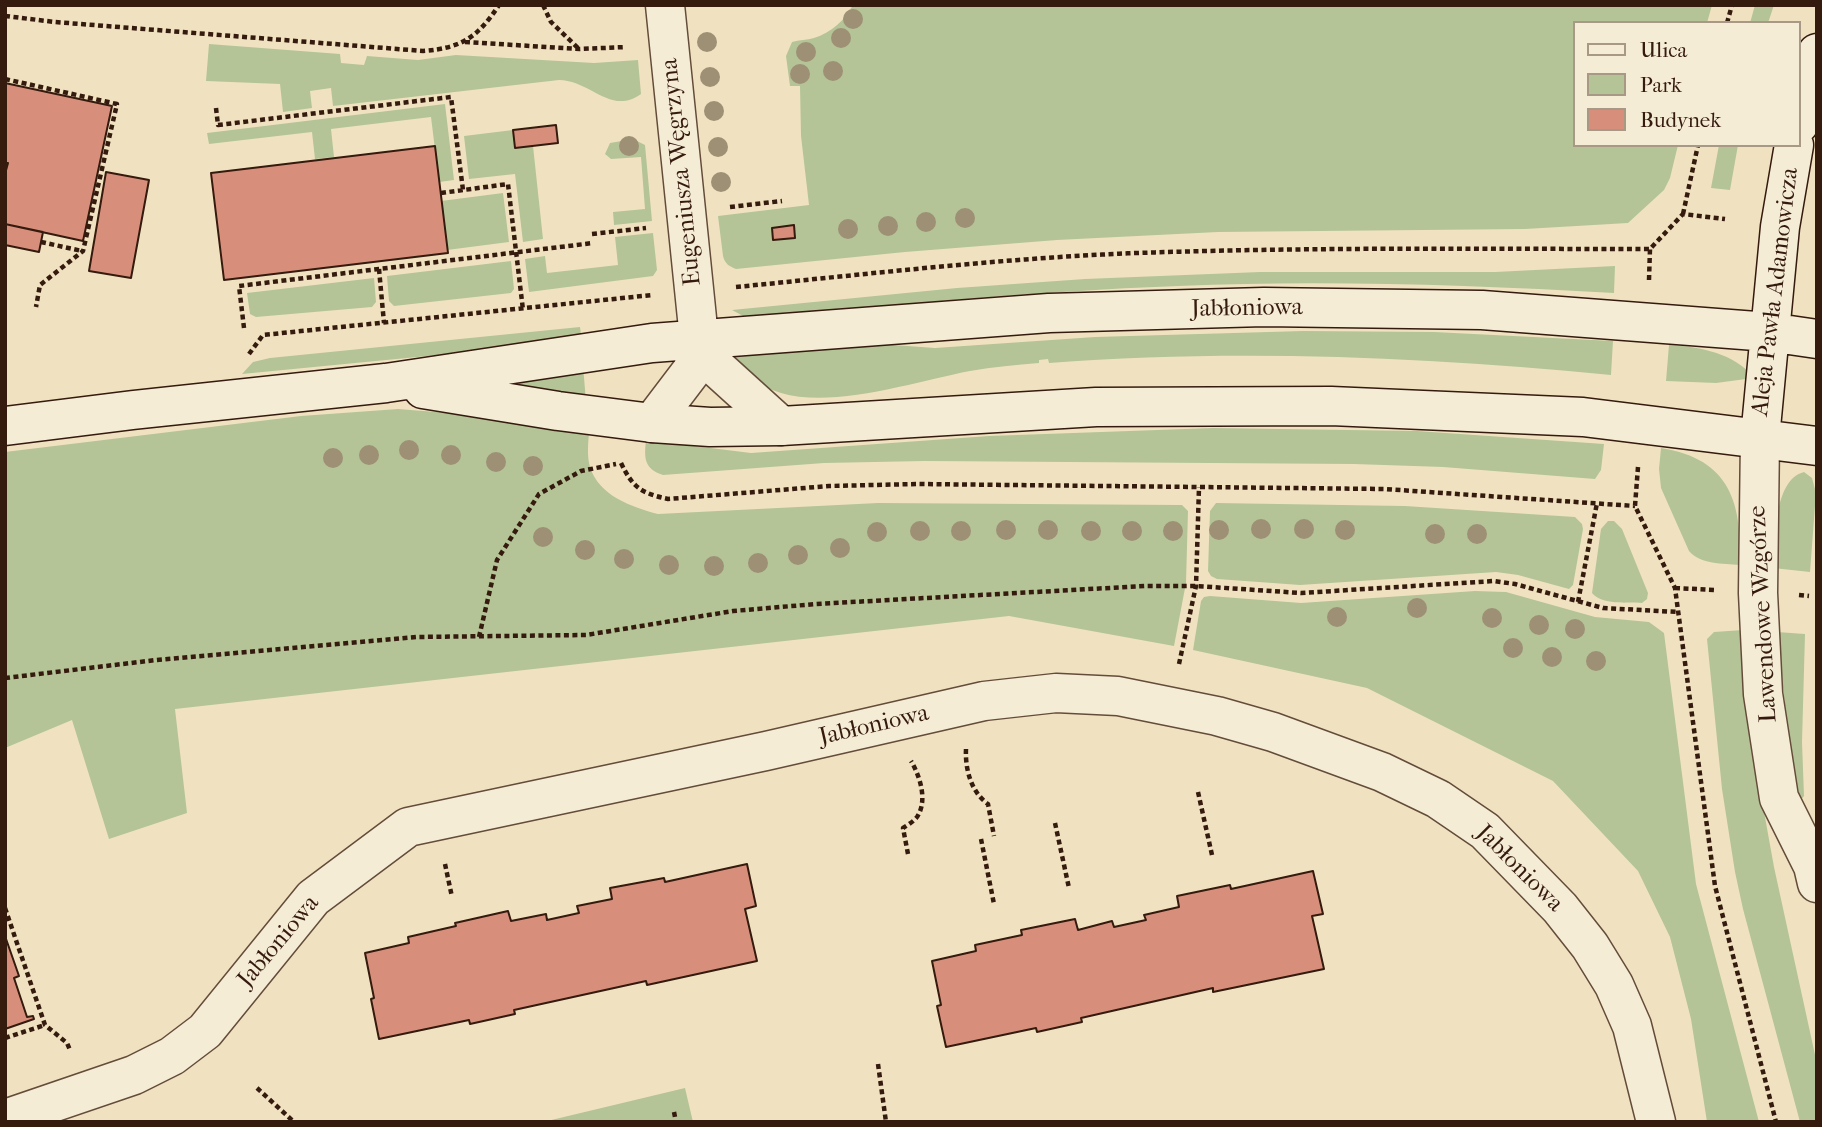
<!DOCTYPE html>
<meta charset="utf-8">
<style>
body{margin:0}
#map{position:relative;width:1822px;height:1127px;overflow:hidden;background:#f0e2c0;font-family:"IM FELL French Canon",serif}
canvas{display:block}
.frame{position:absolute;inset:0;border:7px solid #351a0e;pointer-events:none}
.legend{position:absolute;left:1573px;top:21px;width:228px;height:126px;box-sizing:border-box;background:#f5ecd6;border:2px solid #a89886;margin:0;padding:9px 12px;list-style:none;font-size:21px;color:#351a0e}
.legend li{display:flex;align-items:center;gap:14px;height:35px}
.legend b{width:35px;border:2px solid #a89886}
</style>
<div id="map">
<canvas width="1822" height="1127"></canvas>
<div class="frame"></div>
<ul class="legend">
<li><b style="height:9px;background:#f5ecd6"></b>Ulica</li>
<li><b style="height:19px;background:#b4c497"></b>Park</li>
<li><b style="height:19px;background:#d78f7b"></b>Budynek</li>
</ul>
</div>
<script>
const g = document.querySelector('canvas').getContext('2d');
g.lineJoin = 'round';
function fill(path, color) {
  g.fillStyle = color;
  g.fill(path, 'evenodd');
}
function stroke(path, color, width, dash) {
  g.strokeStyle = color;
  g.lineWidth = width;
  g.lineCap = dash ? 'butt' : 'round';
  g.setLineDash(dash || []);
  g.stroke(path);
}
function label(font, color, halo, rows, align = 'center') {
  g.font = font + ' "IM FELL French Canon",serif';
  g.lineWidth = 5;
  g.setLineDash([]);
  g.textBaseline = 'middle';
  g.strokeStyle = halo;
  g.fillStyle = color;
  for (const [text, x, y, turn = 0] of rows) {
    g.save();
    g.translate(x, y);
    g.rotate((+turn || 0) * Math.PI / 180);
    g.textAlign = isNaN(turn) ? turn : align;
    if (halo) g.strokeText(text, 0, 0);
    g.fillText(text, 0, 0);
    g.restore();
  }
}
fill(new Path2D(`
 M 853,5 L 1712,5 L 1707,23 L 1575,23 L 1575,145 L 1678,145 L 1670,178 L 1664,190 L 1628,223 L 1525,229 L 1218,232 L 1057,240 L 905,252 L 736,269 C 729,266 725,264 723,256 L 718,216 L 809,205 L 801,136 L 800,86 L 790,86 L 786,56 L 792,42 C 799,40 807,40 814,38 C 831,33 845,20 853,5 Z
 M 1755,5 L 1774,5 L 1768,23 L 1750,23 Z
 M 209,44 L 340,54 L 341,63 L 364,65 L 367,56 L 418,60 L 456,55 L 594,63 L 638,60 L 641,94 C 611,116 590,80 559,80 L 333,106 L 331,88 L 310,91 L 312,108 L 283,112 L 280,84 L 206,81 Z
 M 445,104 L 454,180 L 439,182 L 431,117 L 331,129 L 334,157 L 315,159 L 312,132 L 209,144 L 207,133 Z
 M 513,130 L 515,148 L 533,146 L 543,239 L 523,242 L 515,174 L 469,179 L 464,136 Z
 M 633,139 L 645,145 L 652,221 L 614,225 L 613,212 L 645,209 L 641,157 L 611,159 L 605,154 L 610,143 Z
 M 1719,145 L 1738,145 L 1730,190 L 1711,188 Z
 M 503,193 L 509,242 L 447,250 L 441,201 Z
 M 653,233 L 657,270 L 653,276 L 529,292 L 525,259 L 545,256 L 547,273 L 618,265 L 615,237 Z
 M 511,261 L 514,289 L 511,293 L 394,306 L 389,301 L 387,276 Z
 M 1615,266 L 1614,293 C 1469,285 1324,280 1179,286 C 1034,291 890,306 745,317 L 732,310 L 957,288 L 1085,279 L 1260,272 L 1495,272 Z
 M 374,278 L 376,302 L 372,307 L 256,317 L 250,314 L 247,293 Z
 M 580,327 L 582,341 L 242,374 L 253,362 L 270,358 Z
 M 1303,331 L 1434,332 L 1613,341 L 1611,375 C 1425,357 1235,349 1049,363 L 1048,359 L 1039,360 L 1039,363 C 1016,365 993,367 970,371 C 917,381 834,409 781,393 C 758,386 742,368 725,353 L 852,342 L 935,348 L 1095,337 Z
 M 1669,345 C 1695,346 1729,352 1749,372 L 1746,379 L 1716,383 L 1666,381 Z
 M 583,365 L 586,402 L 482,379 Z
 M 398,409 L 449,413 L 589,433 C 588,444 587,457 590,467 C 599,496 632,507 658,514 L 878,503 L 1182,505 L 1188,511 L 1186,583 L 1174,646 L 1009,616 L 175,709 L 187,813 L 109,839 L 72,720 L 5,748 L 5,452 L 301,416 Z
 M 1213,428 L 1417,431 L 1604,444 L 1601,470 L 1595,479 L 1443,467 L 1354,464 L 925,461 L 824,463 L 663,475 C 644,469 644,458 646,440 L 751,453 L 989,436 Z
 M 1661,448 C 1731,459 1742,504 1740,565 C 1722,563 1701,565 1689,551 L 1661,488 L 1659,469 Z
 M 1804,472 L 1812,478 L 1816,493 L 1810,572 L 1773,568 C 1775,542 1773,480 1804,472 Z
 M 1216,503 L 1405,506 L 1575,517 L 1582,524 L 1583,529 L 1573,585 L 1569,589 L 1518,575 L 1496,572 L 1300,585 L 1217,579 L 1211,576 L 1208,571 L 1210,511 Z
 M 1608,521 L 1614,521 L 1622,529 L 1648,593 L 1647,599 L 1642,603 C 1628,602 1601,605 1592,593 L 1601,529 Z
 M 1475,591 L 1506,592 L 1595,617 L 1649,622 L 1664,633 L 1696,884 L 1759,1122 L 1707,1122 L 1691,1019 L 1670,937 L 1638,871 L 1553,781 L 1367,688 L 1193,650 L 1201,601 L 1204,597 L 1210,596 L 1301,603 Z
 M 1743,630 L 1759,784 L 1774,867 L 1817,1064 L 1817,1122 L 1800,1122 L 1743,909 L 1735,872 L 1722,789 L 1707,639 L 1714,632 Z
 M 1777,632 L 1805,634 L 1802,742 L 1804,796 L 1800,801 L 1793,779 Z
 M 685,1088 L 693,1122 L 543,1122 Z`), '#b4c497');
const building = new Path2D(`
 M 5,83 L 112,106 L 83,241 L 5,224 L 5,174 L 8,163 L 5,163 Z
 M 556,125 L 558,143 L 515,148 L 513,130 Z
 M 435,146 L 448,253 L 224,280 L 211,173 Z
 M 106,172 L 149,180 L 131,278 L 89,271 Z
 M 5,224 L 43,232 L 39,252 L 5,245 Z
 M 794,225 L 795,238 L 773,240 L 772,228 Z
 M 747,864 L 756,906 L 745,909 L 757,961 L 647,985 L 646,981 L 514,1010 L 515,1014 L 470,1024 L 469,1020 L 379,1039 L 371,999 L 374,998 L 365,953 L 409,943 L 408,937 L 456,926 L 455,923 L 508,911 L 511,921 L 546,914 L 547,920 L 579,913 L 577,906 L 612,899 L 610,888 L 664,878 L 665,882 Z
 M 1313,871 L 1323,914 L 1312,916 L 1324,969 L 1213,992 L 1213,988 L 1081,1018 L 1082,1022 L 1037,1032 L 1036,1028 L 946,1047 L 937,1006 L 941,1005 L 932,961 L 976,951 L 975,945 L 1022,935 L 1021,930 L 1075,919 L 1078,930 L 1112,921 L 1114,927 L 1146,920 L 1144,915 L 1179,907 L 1177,896 L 1230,885 L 1231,889 Z
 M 5,936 L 19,976 L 14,978 L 27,1017 L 33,1016 L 34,1019 L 5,1029 Z`);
fill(building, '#d78f7b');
stroke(building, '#351a0e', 2);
const minor = new Path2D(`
 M 699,338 L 717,368 L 781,426
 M 652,423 L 693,369 L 699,338 L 665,5
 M 1760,438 L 1758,593 L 1763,694 L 1779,798 L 1813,866 L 1817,883
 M 5,1119 L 134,1075 L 172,1056 L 205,1031 L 313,898 L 408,827 L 766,751 L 984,701 L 1056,693 L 1118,696 L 1217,716 L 1273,732 L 1382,772 L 1438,799 L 1485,831 L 1560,908 L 1590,946 L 1614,985 L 1632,1026 L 1656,1122`);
const secondary = new Path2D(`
 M 1799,124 L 1817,53
 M 423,389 L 558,411 L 652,423 L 710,427 L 781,426 L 1096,407 L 1331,406 L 1583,417 L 1817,446
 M 5,426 L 133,410 L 386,383 L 652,343 L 1049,313 L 1264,307 L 1482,310 L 1769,332 L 1817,339
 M 1760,438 L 1780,227 L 1794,145`);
stroke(minor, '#644c3a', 41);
stroke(secondary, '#351a0e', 41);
stroke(new Path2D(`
 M 543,5 L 551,22 L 579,49
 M 5,16 L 55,22 L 423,51 C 462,48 478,37 499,5
 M 1727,23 L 1732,5
 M 465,42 L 580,49 L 626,47
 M 5,79 L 117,104 L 83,251 L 40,285 L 36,307
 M 216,108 L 218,125 L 451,97 L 463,190
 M 441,193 L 508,184 L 523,310
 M 730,207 L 782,201
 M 1683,214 L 1698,145
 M 592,234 L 646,228
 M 41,242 L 82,251
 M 379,269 L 384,323
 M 1649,280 L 1650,249
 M 736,287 C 869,274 1003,258 1137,253 C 1308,247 1479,249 1650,249 L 1683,214 L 1725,219
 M 244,328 L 239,286 L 593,243
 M 249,354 L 263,335 L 652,295
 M 621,463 C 633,488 641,493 668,499 L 829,486 L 918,484 L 1384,489 L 1635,506
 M 1638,467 L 1635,506 L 1675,588 L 1715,886 L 1776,1122
 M 1675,588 L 1716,590
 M 1799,595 L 1809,596
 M 1578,602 L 1597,503
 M 479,637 L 497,560 L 539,494 L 581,471 L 616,464
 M 1179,664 L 1196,586 L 1199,487
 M 5,678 L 156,660 L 417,637 L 586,635 L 733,611 L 816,604 L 1145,586 L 1196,586 L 1301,593 L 1494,581 L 1515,584 L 1603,608 L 1678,612
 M 966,749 C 965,769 971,792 988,804 L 994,836
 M 1198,792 L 1212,855
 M 1055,823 L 1069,888
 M 981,839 L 994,904
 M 908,854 L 903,828 C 908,825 914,821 917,817 C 928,801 920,776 911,761
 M 445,864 L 452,897
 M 5,908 L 45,1025 L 67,1043 L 70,1050
 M 5,1038 L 45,1025
 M 878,1064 L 886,1122
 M 257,1088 L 294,1122
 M 674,1112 L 676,1122`), '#351a0e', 4.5, [5, 3.5]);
stroke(minor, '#f5ecd6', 38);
stroke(secondary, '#f5ecd6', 38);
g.fillStyle = '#9e9075';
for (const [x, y] of [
 [853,19],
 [841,38],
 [707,42],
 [806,52],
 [833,71],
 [800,74],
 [710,77],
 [714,111],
 [629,146],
 [718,147],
 [721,182],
 [965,218],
 [926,222],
 [888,226],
 [848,229],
 [409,450],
 [369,455],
 [451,455],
 [333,458],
 [496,462],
 [533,466],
 [1261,529],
 [1304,529],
 [1006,530],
 [1048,530],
 [1219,530],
 [1345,530],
 [920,531],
 [961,531],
 [1091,531],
 [1132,531],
 [1173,531],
 [877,532],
 [1435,534],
 [1477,534],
 [543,537],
 [840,548],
 [585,550],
 [798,555],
 [624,559],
 [758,563],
 [669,565],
 [714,566],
 [1417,608],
 [1337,617],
 [1492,618],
 [1539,625],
 [1575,629],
 [1513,648],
 [1552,657],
 [1596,661]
]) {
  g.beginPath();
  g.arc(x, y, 10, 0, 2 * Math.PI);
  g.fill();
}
label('24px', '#351a0e', '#f5ecd6', [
 ["Eugeniusza Węgrzyna",682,172,-96],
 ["Aleja Pawła Adamowicza",1776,292,-83],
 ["Jabłoniowa",1247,309,-1],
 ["Lawendowe Wzgórze",1764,614,-93],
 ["Jabłoniowa",874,726,-13],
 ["Jabłoniowa",1519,869,45],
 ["Jabłoniowa",279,942,-50]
]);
</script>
